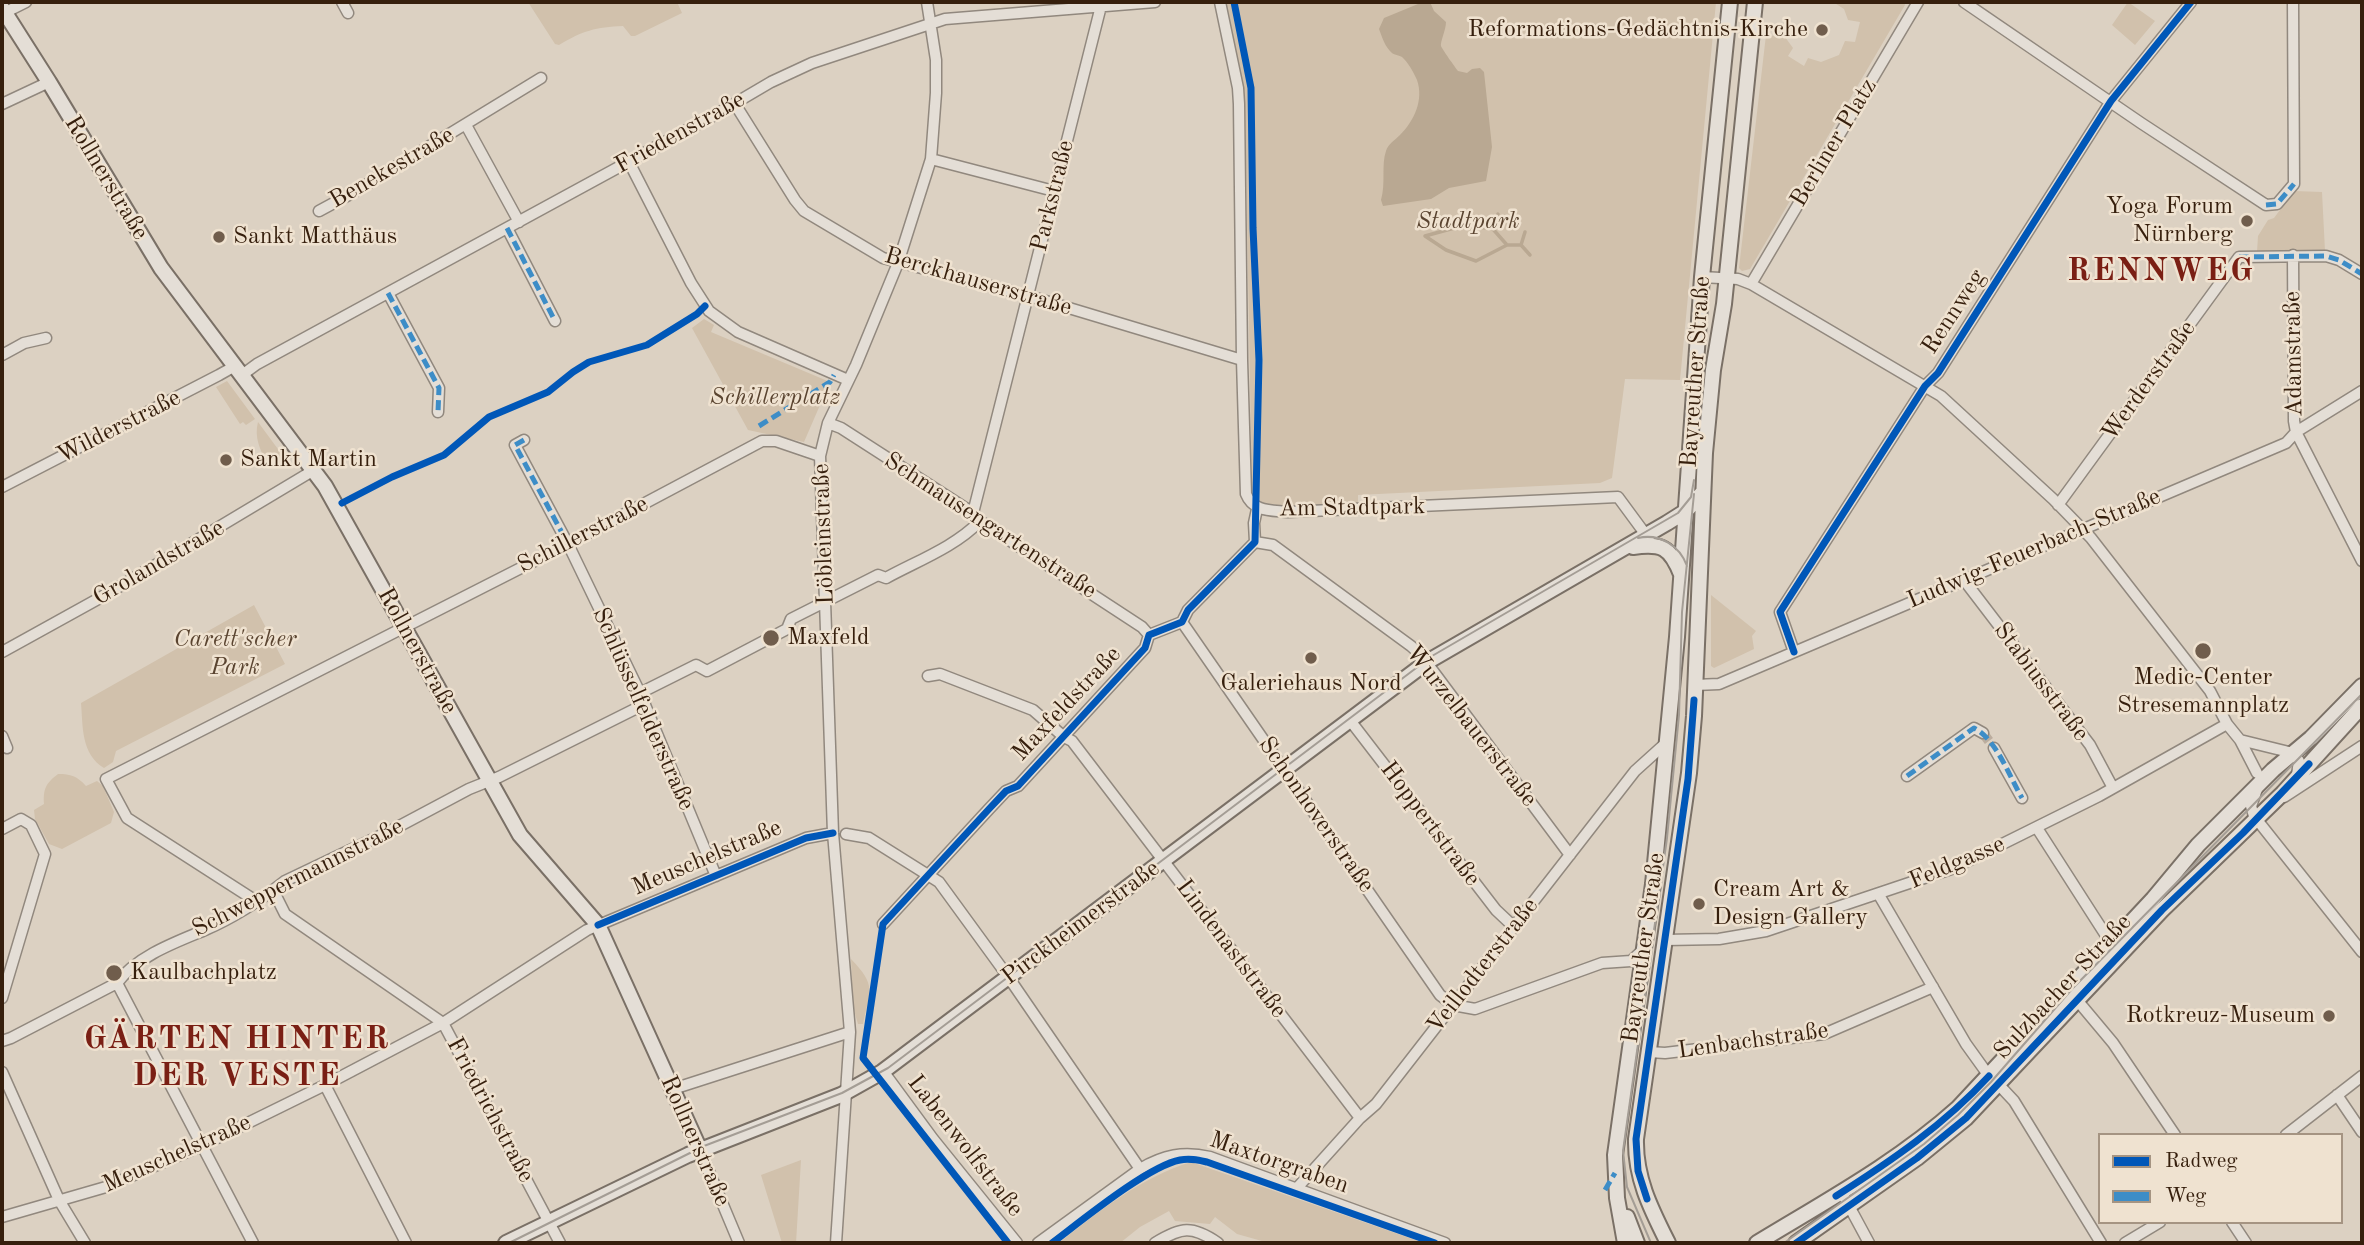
<!DOCTYPE html>
<meta charset="utf-8">
<style>
body{margin:0}
#map{position:relative;width:2364px;height:1245px;overflow:hidden;background:#dcd1c2;font-family:"Old Standard TT",serif}
canvas{display:block}
.frame{position:absolute;inset:0;border:4px solid #361f0d;pointer-events:none}
.legend{position:absolute;left:2098px;top:1133px;width:245px;height:91px;box-sizing:border-box;background:#efe2d0;border:2px solid #a59482;margin:0;padding:9px 12px;list-style:none;font-size:21px;color:#361f0d}
.legend li{display:flex;align-items:center;gap:14px;height:35px}
.legend b{width:35px;border:2px solid #a59482}
</style>
<div id="map">
<canvas width="2364" height="1245"></canvas>
<div class="frame"></div>
<ul class="legend">
<li><b style="height:9px;background:#0057b8"></b>Radweg</li>
<li><b style="height:9px;background:#3d8dc7"></b>Weg</li>
</ul>
</div>
<script>
const g = document.querySelector('canvas').getContext('2d');
g.lineJoin = 'round';
function fill(path, color) {
  g.fillStyle = color;
  g.fill(path, 'evenodd');
}
function stroke(path, color, width, dash) {
  g.strokeStyle = color;
  g.lineWidth = width;
  g.lineCap = dash ? 'butt' : 'round';
  g.setLineDash(dash || []);
  g.stroke(path);
}
function label(font, color, halo, rows, align = 'center') {
  g.font = font + ' "Old Standard TT",serif';
  g.lineWidth = 5;
  g.setLineDash([]);
  g.textBaseline = 'middle';
  g.strokeStyle = halo;
  g.fillStyle = color;
  for (const [text, x, y, turn = 0] of rows) {
    g.save();
    g.translate(x, y);
    g.rotate((+turn || 0) * Math.PI / 180);
    g.textAlign = isNaN(turn) ? turn : align;
    if (halo) g.strokeText(text, 0, 0);
    g.fillText(text, 0, 0);
    g.restore();
  }
}
fill(new Path2D(`
 M 528,2 L 677,2 L 682,13 L 635,36 L 631,36 L 623,26 C 596,27 582,31 559,45 L 555,44 Z
 M 1222,2 L 1716,2 L 1680,380 L 1625,379 L 1612,478 L 1600,483 L 1358,495 L 1358,503 L 1293,507 L 1261,503 L 1252,494 L 1245,108 Z
 M 1833,2 L 1904,2 L 1905,5 L 1750,269 L 1742,271 L 1739,268 L 1766,35 L 1785,37 L 1793,48 L 1788,56 L 1804,66 L 1808,58 L 1821,62 L 1839,55 L 1845,41 L 1855,42 L 1860,22 L 1848,20 L 1844,9 Z
 M 2128,2 L 2155,21 L 2135,45 L 2112,25 Z
 M 2294,191 L 2322,192 L 2325,251 L 2257,252 L 2258,236 L 2268,220 L 2274,218 Z
 M 704,319 L 714,325 L 711,332 L 830,382 L 804,442 L 748,430 L 692,328 Z
 M 227,381 L 255,419 L 246,425 L 243,422 L 240,424 L 216,387 Z
 M 258,422 L 286,460 L 279,465 L 267,463 C 260,450 254,437 258,422 Z
 M 1711,595 L 1756,631 L 1752,636 L 1754,649 L 1714,668 L 1711,666 Z
 M 254,605 L 285,664 L 116,751 L 113,762 L 104,768 C 81,754 83,727 81,703 Z
 M 58,774 C 71,774 77,776 86,786 L 97,781 L 103,786 L 114,812 L 111,823 L 62,849 L 49,844 L 35,819 L 34,810 L 44,804 C 43,789 46,783 58,774 Z
 M 851,959 C 877,986 870,990 863,1024 L 858,1024 L 853,1007 Z
 M 801,1160 L 796,1243 L 782,1243 L 761,1175 Z
 M 1191,1162 L 1424,1243 L 1269,1243 L 1237,1234 L 1215,1217 L 1210,1224 L 1175,1221 L 1169,1211 L 1140,1227 L 1120,1243 L 1059,1243 C 1099,1211 1142,1177 1191,1162 Z`), '#d1c1ac');
fill(new Path2D(`
 M 1418,2 L 1430,2 L 1434,11 L 1446,22 C 1446,30 1440,42 1441,46 C 1442,49 1455,67 1458,71 L 1467,73 L 1472,69 L 1480,68 L 1484,72 L 1492,147 L 1486,181 L 1449,188 L 1431,199 L 1383,206 L 1381,200 C 1386,183 1381,165 1386,151 C 1388,144 1395,140 1400,135 C 1414,121 1424,100 1417,80 C 1414,73 1408,62 1402,57 C 1400,56 1393,54 1392,53 C 1385,47 1382,37 1379,29 L 1384,18 L 1418,4 Z`), '#b9a892');
stroke(new Path2D(`
 M 1458,227 L 1425,236 L 1446,250 L 1476,261 L 1507,245 L 1521,245
 M 1462,227 L 1492,228 L 1507,245
 M 1492,228 L 1498,214
 M 1521,245 L 1530,255
 M 1521,245 L 1525,232`), '#b9a892', 3.5);
stroke(new Path2D(`
 M 1983,733 L 1994,748`), '#bbad9e', 10, [10, 5]);
const street = new Path2D(`
 M 342,2 L 348,13
 M 1220,2 L 1238,88 L 1239,104 L 1242,360 L 1246,494 C 1253,512 1271,510 1288,512 L 1618,497 L 1646,535
 M 1964,2 L 2141,123 L 2266,205 L 2277,204 L 2294,184 L 2293,2
 M 4,13 L 26,2
 M 2,104 L 49,82
 M 735,104 L 795,200 L 804,211 L 883,258 L 1029,296 L 1242,360
 M 466,125 L 519,222
 M 931,159 L 1054,191
 M 629,162 L 691,283 L 709,311 L 738,332 L 848,380
 M 319,211 L 356,191 L 541,78
 M 507,228 L 555,321
 M 2293,255 L 2294,421 L 2296,432 L 2362,561
 M 1702,277 L 1738,279 L 1751,284 L 1941,396 L 2053,499 L 2091,538 L 2210,691 L 2227,724 L 2240,740 L 2293,753 L 2299,761 L 2297,775
 M 1751,284 L 1918,2
 M 388,293 L 439,388 L 438,412
 M 2,355 L 24,343 L 46,338
 M 242,375 L 257,364 L 720,112 L 771,82 L 812,63 L 945,19 L 1155,2
 M 828,423 L 841,428 L 973,513 L 980,521 L 1142,627 L 1149,635
 M 524,440 L 515,445 L 568,544 L 640,693 L 716,876
 M 2,487 L 219,375 L 235,366
 M 2058,505 L 2239,257 L 2326,256 L 2339,260 L 2362,274
 M 973,513 L 1102,2
 M 1255,542 L 1273,545 L 1411,646 L 1421,655 L 1570,855
 M 1964,580 L 2090,745 L 2113,788
 M 1182,622 L 1440,995 L 1453,1005
 M 2,652 L 107,594 L 314,470
 M 1794,652 L 1780,612 L 1925,386 L 1938,373 L 2111,101 L 2191,2
 M 928,676 L 940,674 L 1033,710 L 1064,737 L 1072,741 L 1360,1118
 M 1695,685 L 1719,684 L 2286,443 L 2296,432 L 2362,391
 M 640,693 L 696,665 L 707,671 L 787,629 L 791,619 L 878,575 L 886,578 C 917,561 955,547 980,521
 M 1349,719 L 1496,910 L 1513,926
 M 2,736 L 7,748
 M 2240,740 L 2257,773
 M 1994,748 L 2022,798
 M 1907,776 L 1974,728 L 1983,733
 M 2257,789 L 2251,806 L 2254,816 L 2362,952
 M 2284,797 L 2362,746
 M 2037,828 L 2114,948
 M 2,829 L 21,819 L 31,825 L 45,854 L 2,998
 M 846,834 L 869,838 L 939,882 L 1009,978 L 1140,1169
 M 273,890 L 285,914 L 443,1023 L 560,1243
 M 1879,895 L 1966,1044 L 1989,1076
 M 256,901 L 127,818 L 106,779 L 568,544 L 762,441 L 776,441 L 820,456
 M 883,924 L 989,809 L 1006,791 L 1018,786 L 1145,648 L 1149,635 L 1182,622 L 1188,610 L 1255,542 L 1254,523 L 1257,509
 M 1665,940 L 1719,939 L 1766,931 L 1954,868 L 2099,796 L 2227,724
 M 117,983 L 253,1243
 M 2077,1000 L 2113,1043 L 2175,1135
 M 1453,1005 L 1475,1009 L 1602,963 L 1631,961 L 1644,949
 M 2,1041 L 11,1038 L 117,983 C 137,956 176,942 205,930 C 233,918 262,899 285,881 L 392,830 L 469,789 L 499,777 L 645,704
 M 1649,1052 L 1665,1053 L 1824,1034 L 1933,987
 M 883,1071 L 933,1139 L 1017,1243
 M 2,1072 L 59,1200 L 85,1243
 M 325,1085 L 406,1243
 M 1999,1085 L 2014,1101 L 2101,1243
 M 673,1089 L 850,1032
 M 2337,1095 L 2362,1132
 M 2286,1135 L 2362,1076
 M 700,1150 L 739,1243
 M 1297,1188 L 1360,1118 L 1376,1104 L 1635,771 L 1666,743
 M 1842,1193 L 1869,1243
 M 2,1217 L 106,1187 L 203,1145 L 325,1085 L 443,1023 L 587,930 L 806,838 L 833,833
 M 2232,1222 L 2246,1243
 M 836,1243 L 850,1032 L 833,833 L 820,456 L 828,423 L 856,365 L 898,263 L 931,159 L 936,93 L 936,60 L 927,2
 M 1038,1243 L 1140,1169 C 1164,1155 1183,1151 1210,1157 L 1445,1243
 M 1155,1243 C 1181,1227 1192,1225 1218,1243
 M 2125,1243 L 2160,1222`);
const secondary = new Path2D(`
 M 2,8 L 49,82 L 161,268 L 325,486 L 520,835 L 598,925 L 700,1150
 M 1633,547 C 1662,543 1670,547 1681,574
 M 1627,1217 L 1637,1243
 M 506,1243 L 688,1155 L 841,1095 L 882,1072 L 1427,662 L 1667,523 L 1686,511 L 1703,492
 M 1625,1243 L 1617,1198 L 1615,1155 L 1653,884 L 1677,637 L 1702,277 L 1730,2
 M 1668,1243 C 1651,1209 1635,1178 1636,1139 L 1689,773 L 1694,716 L 1705,453 L 1713,370 L 1724,304 L 1755,2
 M 1757,1243 C 1826,1201 1898,1162 1958,1108 L 2153,899 L 2198,845 L 2273,770 L 2311,738 L 2362,686
 M 1796,1243 L 1917,1158 L 1966,1118 L 2162,910 L 2283,793 L 2362,706`);
stroke(street, '#91887e', 13);
stroke(secondary, '#7a7066', 18);
stroke(street, '#e4ded6', 10);
stroke(secondary, '#e4ded6', 14);
stroke(new Path2D(`
 M 1638,538 C 1660,533 1680,546 1687,566
 M 509,1243 L 704,1146 L 842,1093 L 888,1068 L 1432,656 L 1678,513 L 1691,497 L 1694,480
 M 1651,1243 L 1627,1187 L 1623,1151 L 1667,838 L 1679,715 L 1682,612 L 1694,494
 M 1784,1243 L 1924,1144 L 1958,1115 L 1991,1082 L 2072,989 L 2362,694`), '#a49d95', 2);
stroke(new Path2D(`
 M 2266,205 L 2277,204 L 2294,184
 M 507,228 L 555,321
 M 2239,257 L 2326,256 L 2339,260 L 2362,274
 M 388,293 L 439,388 L 438,412
 M 759,426 L 830,382 L 834,375
 M 524,440 L 515,445 L 568,544
 M 1907,776 L 1974,728 C 1997,740 2009,776 2022,798
 M 1605,1190 L 1615,1173`), '#3d8dc7', 5, [10, 5]);
stroke(new Path2D(`
 M 342,503 L 392,477 L 444,455 L 489,417 L 548,392 L 573,372 L 589,362 L 647,345 L 697,314 L 705,306
 M 1794,652 L 1780,612 L 1925,386 L 1938,373 L 2111,101 L 2191,2
 M 598,925 L 806,838 L 833,833
 M 1836,1196 C 1891,1161 1944,1125 1989,1076
 M 1647,1199 L 1638,1171 L 1636,1139 L 1688,779 L 1694,700
 M 1008,1243 L 863,1058 L 883,924 L 989,809 L 1006,791 L 1018,786 L 1145,648 L 1149,635 L 1182,622 L 1188,610 L 1255,542 L 1259,360 L 1253,228 L 1251,88 L 1234,2
 M 1052,1243 C 1080,1222 1148,1166 1180,1160 C 1190,1158 1198,1160 1207,1162 L 1435,1243
 M 1796,1243 L 1917,1158 L 1966,1118 L 2162,910 L 2243,833 L 2309,764`), '#0057b8', 7);
for (const [x, y, r, color] of [
 [1822,30,7,"#705d4c"],
 [2247,221,7,"#705d4c"],
 [219,237,7,"#705d4c"],
 [226,460,7,"#705d4c"],
 [771,638,9,"#705d4c"],
 [2203,651,9,"#705d4c"],
 [1311,658,7,"#705d4c"],
 [1699,904,7,"#705d4c"],
 [114,973,9,"#705d4c"],
 [2329,1016,7,"#705d4c"]
]) {
  const dot = new Path2D();
  dot.arc(x, y, r, 0, 2 * Math.PI);
  g.fillStyle = color;
  g.fill(dot);
  stroke(dot, '#efe2d0', 2.5);
}
label('24px', '#361f0d', '#efe2d0', [
 ["Reformations-Gedächtnis-Kirche",1808,30,"right"],
 ["Yoga Forum",2233,207,"right"],
 ["Nürnberg",2233,235,"right"],
 ["Sankt Matthäus",233,237],
 ["Sankt Martin",240,460],
 ["Maxfeld",787,638],
 ["Medic-Center",2203,678,"center"],
 ["Stresemannplatz",2203,706,"center"],
 ["Galeriehaus Nord",1311,684,"center"],
 ["Cream Art &",1713,890],
 ["Design Gallery",1713,918],
 ["Kaulbachplatz",130,973],
 ["Rotkreuz-Museum",2315,1016,"right"]
], 'left');
label('24px', '#361f0d', '#efe2d0', [
 ["Friedenstraße",680,133,-29],
 ["Berliner Platz",1834,143,-59],
 ["Benekestraße",392,168,-30],
 ["Rollnerstraße",106,178,59],
 ["Parkstraße",1053,196,-76],
 ["Berckhauserstraße",978,282,16],
 ["Rennweg",1954,312,-57],
 ["Adamstraße",2294,354,-91],
 ["Bayreuther Straße",1696,372,-86],
 ["Werderstraße",2149,381,-54],
 ["Wilderstraße",119,427,-27],
 ["Am Stadtpark",1352,508,-1],
 ["Schmausengartenstraße",990,526,33],
 ["Löbleinstraße",824,534,-92],
 ["Schillerstraße",583,535,-27],
 ["Ludwig-Feuerbach-Straße",2034,549,-23],
 ["Grolandstraße",159,563,-30],
 ["Rollnerstraße",417,651,61],
 ["Stabiusstraße",2041,682,53],
 ["Maxfeldstraße",1067,704,-47],
 ["Schlüsselfelderstraße",643,709,66],
 ["Wurzelbauerstraße",1471,726,52],
 ["Schonhoverstraße",1316,815,55],
 ["Hoppertstraße",1430,824,53],
 ["Meuschelstraße",707,858,-23],
 ["Feldgasse",1957,863,-23],
 ["Schweppermannstraße",298,878,-27],
 ["Pirckheimerstraße",1081,923,-37],
 ["Bayreuther Straße",1644,948,-82],
 ["Lindenaststraße",1231,949,53],
 ["Veillodterstraße",1483,966,-52],
 ["Sulzbacher Straße",2063,987,-47],
 ["Lenbachstraße",1753,1041,-8],
 ["Friedrichstraße",490,1110,62],
 ["Rollnerstraße",695,1141,66],
 ["Labenwolfstraße",965,1146,52],
 ["Meuschelstraße",177,1154,-24],
 ["Maxtorgraben",1279,1163,19]
]);
label('italic 24px', '#5a4430', '#efe2d0', [
 ["Stadtpark",1468,222],
 ["Schillerplatz",775,398],
 ["Carett'scher",235,640],
 ["Park",235,668]
]);
g.letterSpacing = '2px';
label('bold 32px', '#7a1f14', '#efe2d0', [
 ["RENNWEG",2161,272],
 ["GÄRTEN HINTER",237,1040],
 ["DER VESTE",237,1077]
]);
g.letterSpacing = '0px';
</script>
